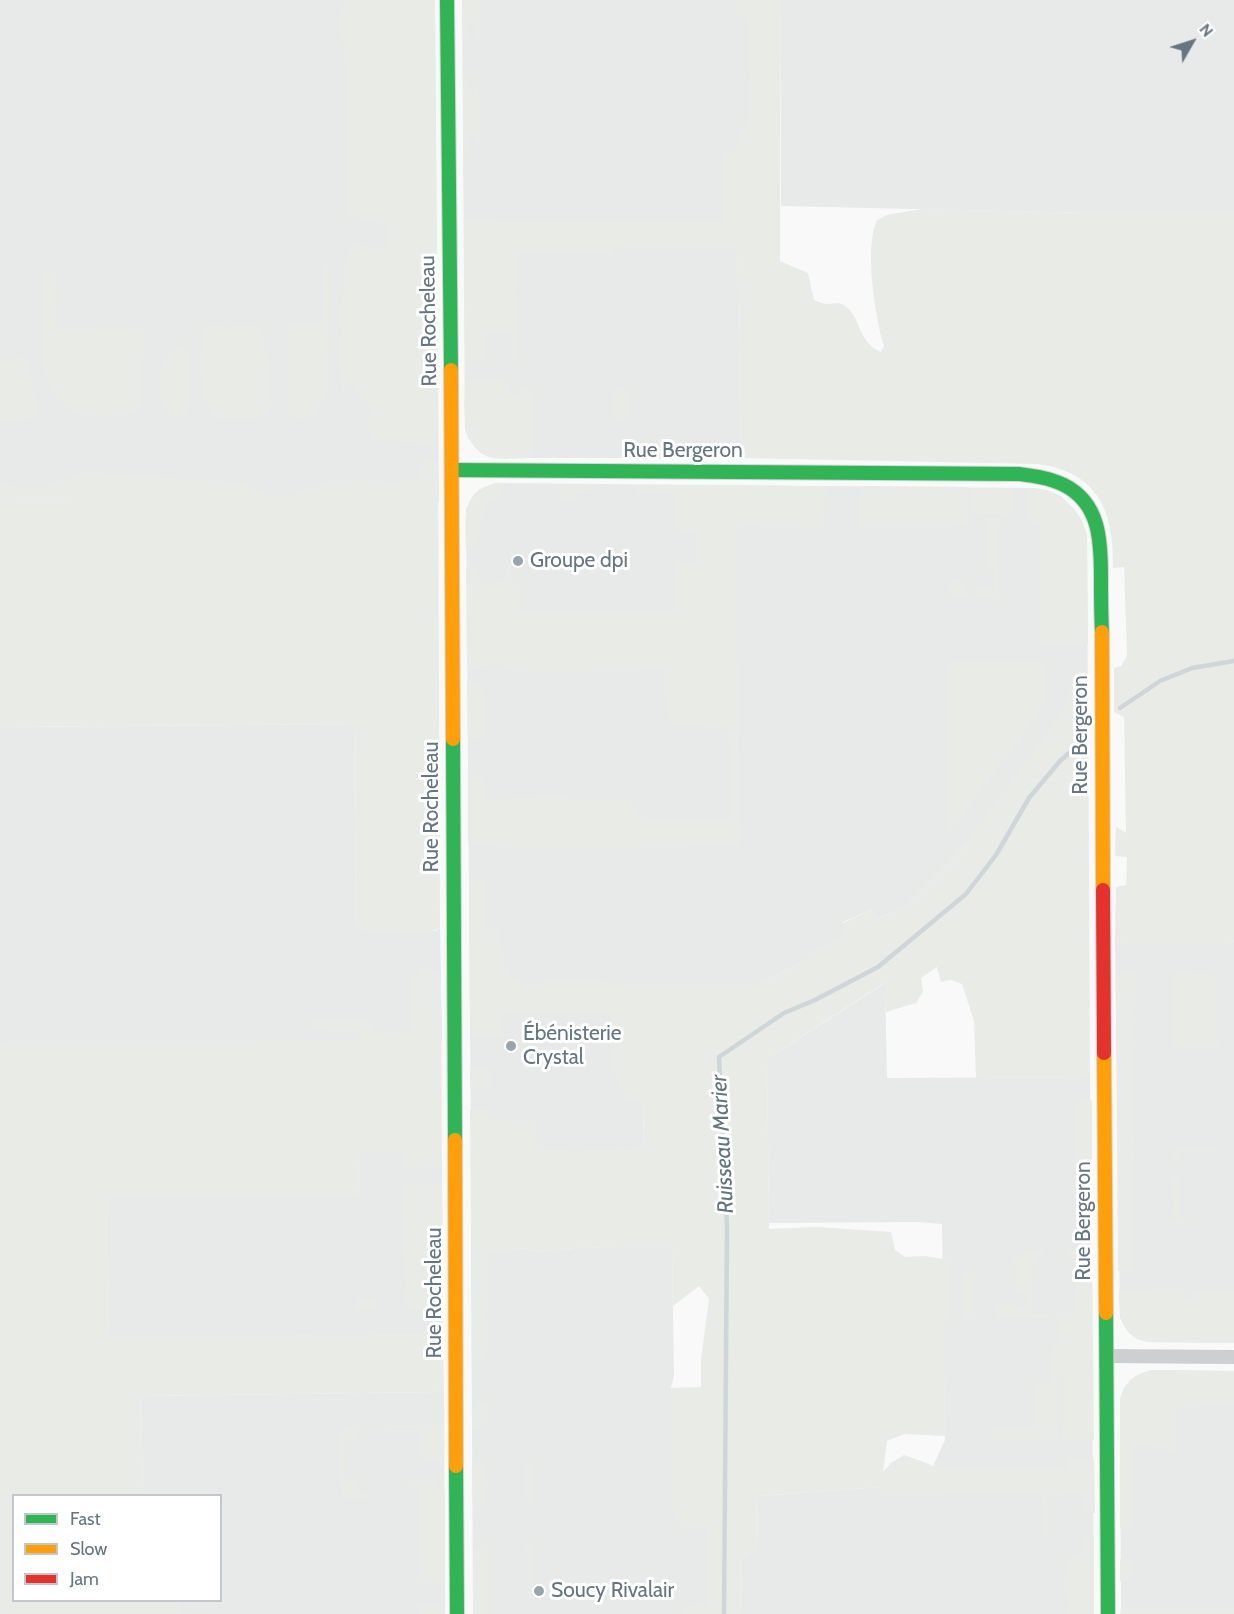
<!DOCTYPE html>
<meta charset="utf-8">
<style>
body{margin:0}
#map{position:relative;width:1234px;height:1614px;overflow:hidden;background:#f9f9f9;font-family:Cabin,sans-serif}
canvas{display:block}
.legend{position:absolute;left:12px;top:1494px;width:210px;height:108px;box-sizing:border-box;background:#fff;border:2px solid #c1c8cd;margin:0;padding:8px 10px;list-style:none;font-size:18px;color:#657683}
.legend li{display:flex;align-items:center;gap:12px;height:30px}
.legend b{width:30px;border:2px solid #c1c8cd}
.north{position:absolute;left:1162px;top:12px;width:60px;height:60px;-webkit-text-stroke:4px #fff;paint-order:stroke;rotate:51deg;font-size:16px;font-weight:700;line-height:24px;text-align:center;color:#657683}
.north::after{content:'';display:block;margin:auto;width:21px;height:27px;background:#657683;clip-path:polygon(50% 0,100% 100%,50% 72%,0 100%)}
</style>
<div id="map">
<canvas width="1234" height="1614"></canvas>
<ul class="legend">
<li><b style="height:8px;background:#30b455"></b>Fast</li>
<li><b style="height:8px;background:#ff9f0a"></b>Slow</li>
<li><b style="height:8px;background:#e5322d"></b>Jam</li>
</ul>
<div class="north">N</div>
</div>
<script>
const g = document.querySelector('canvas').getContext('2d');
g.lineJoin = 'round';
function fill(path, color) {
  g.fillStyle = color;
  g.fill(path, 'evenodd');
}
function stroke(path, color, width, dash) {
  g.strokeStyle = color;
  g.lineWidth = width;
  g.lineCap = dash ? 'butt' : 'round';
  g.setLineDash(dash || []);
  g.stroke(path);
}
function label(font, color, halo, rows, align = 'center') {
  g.font = font + ' Cabin,sans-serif';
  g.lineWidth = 6;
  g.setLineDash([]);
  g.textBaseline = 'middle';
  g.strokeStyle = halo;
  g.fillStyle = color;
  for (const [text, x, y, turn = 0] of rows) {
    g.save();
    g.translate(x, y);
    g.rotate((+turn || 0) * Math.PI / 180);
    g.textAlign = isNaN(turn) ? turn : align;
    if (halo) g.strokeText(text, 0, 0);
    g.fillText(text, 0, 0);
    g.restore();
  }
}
fill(new Path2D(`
 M 0,0 L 435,0 L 439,502 L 0,497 Z
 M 462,0 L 756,0 L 758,74 L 737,237 L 741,458 L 494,458 L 482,454 L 468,438 L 465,429 Z
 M 780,0 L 1234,0 L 1234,213 L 1089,213 L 781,206 Z
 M 496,483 L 1033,488 L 1047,490 L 1061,496 L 1073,508 L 1082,520 L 1087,535 L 1088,724 L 963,846 L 951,862 L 905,908 L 876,919 L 871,910 L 843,922 L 847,932 L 799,964 L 761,983 L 640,983 L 644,1150 L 471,1150 L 466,509 L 473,496 L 480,489 Z
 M 354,724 L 356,925 L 365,930 L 435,931 L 440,928 L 442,1041 L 0,1042 L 0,727 Z
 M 1115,941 L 1126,944 L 1229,944 L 1234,941 L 1234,1343 L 1148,1342 L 1137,1339 L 1129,1333 L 1120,1318 Z
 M 885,983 L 887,1078 L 1090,1077 L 1094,1614 L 741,1614 L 742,1558 L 757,1548 L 758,1496 L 880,1487 L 932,1468 L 945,1440 L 942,1224 L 916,1222 L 769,1223 L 767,1059 Z
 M 442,1151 L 443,1342 L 439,1334 L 108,1338 L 106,1198 L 359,1198 L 358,1152 Z
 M 672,1246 L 674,1375 L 671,1388 L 708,1530 L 708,1605 L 712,1614 L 473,1614 L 471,1253 L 508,1252 L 520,1248 L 540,1252 L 573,1248 Z
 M 1152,1370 L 1234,1371 L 1234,1608 L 1121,1608 L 1120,1399 L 1124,1388 L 1131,1379 L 1142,1373 Z
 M 444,1387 L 445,1614 L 179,1614 L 179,1601 L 220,1600 L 220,1496 L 143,1495 L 141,1396 L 438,1392 Z`), '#e8e9e9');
fill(new Path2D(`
 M 344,0 L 435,0 L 438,441 L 427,446 L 419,443 L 377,441 L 367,430 L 370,408 L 360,398 L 348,379 L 342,400 C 342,364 335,271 354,244 L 385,248 L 387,226 L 347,214 L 346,72 L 340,20 Z
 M 462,0 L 479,0 L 480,37 L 478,40 L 474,37 L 476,28 L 470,24 L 465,28 L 469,37 L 467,40 L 463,40 Z
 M 737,0 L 780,0 L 780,261 L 808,273 L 814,300 C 818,302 824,304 828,304 C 834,304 837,302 842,304 C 861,313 857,343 881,352 L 884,346 C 875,317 864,248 877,220 L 887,215 L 922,209 L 1089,213 L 1234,213 L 1234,941 L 1229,944 L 1126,944 L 1115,941 L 1116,887 L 1126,885 L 1127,857 L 1115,856 L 1116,827 L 1126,833 L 1124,717 L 1114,712 L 1114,668 L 1121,666 L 1127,656 L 1124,567 L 1113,568 C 1114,511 1099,473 1038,464 L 741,458 L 737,247 L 613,249 L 611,254 L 515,254 L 516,359 L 512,359 L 512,333 L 484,333 L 484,357 L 480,362 L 465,363 L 464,219 L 514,222 L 724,222 L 724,151 L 735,151 L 740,129 L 750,119 L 749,17 L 737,16 Z
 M 478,75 L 481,142 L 474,147 L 477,139 L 474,136 L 469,136 L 466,141 L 469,151 L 463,151 L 463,76 L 469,78 L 466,87 L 470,92 L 475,90 L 477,86 L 474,78 Z
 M 324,263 L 329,264 C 329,298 330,332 328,366 C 328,377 329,389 325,399 C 321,408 311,418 300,419 C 293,419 289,415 287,409 L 287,323 L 325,322 Z
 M 44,272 L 57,273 L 57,311 L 52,310 L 52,314 L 56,315 L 57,327 L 144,326 L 141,406 C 129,418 113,416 98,416 C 77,416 54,404 48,383 C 39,354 44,303 44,272 Z
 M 262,325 L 265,353 L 270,366 L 271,410 L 261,418 L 214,418 C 195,397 202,353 202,326 Z
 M 178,345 L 183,346 L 188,355 L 187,412 L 184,416 L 172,416 L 166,413 C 160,398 155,375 165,360 C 168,355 174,350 178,345 Z
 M 26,357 L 38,410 L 27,420 L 0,423 L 0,359 Z
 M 465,380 L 500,380 L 516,396 L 524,388 L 531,388 L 531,458 C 519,458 504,460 493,458 C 458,449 465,407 465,380 Z
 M 613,388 L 629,388 L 629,418 L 614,423 Z
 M 628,442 L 705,443 L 703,458 L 628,459 Z
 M 421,460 L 438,460 L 440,928 L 424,934 L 365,930 L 356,926 L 354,724 L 0,727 L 0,497 L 114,498 L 0,496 L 0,484 L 29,487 L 45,486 L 83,472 L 246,483 L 265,495 L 295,495 L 327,481 L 368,480 L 398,483 L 421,475 Z
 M 496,483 L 503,483 L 500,497 L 492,500 L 483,507 L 480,538 L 475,539 L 475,549 L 466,550 C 466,520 459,492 496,483 Z
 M 559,484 L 594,484 L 594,490 L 575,493 L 575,499 L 559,500 Z
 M 637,485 L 824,486 L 826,490 L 824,528 L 737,526 L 739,846 L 529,849 L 468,844 L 468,773 C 485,776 486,783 485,799 L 565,796 L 567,800 L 622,799 L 633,801 L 635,812 C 651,824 708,821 730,820 L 731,779 L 728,729 L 672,724 L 667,712 L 662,668 L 633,671 L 520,672 L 496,665 L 467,668 L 466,568 L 478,569 L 480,578 L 485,584 L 507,580 L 507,563 L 511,563 L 512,588 L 517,588 L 517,584 L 521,584 L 522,612 L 675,612 L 675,562 L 697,562 L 696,531 L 675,531 L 675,494 L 637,494 Z
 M 862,486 L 968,487 L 968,525 L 952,525 L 951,527 L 860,527 Z
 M 973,488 L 1011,488 L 1012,513 L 1010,515 L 973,514 Z
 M 1029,488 C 1059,488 1077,508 1087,535 L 1088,643 L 1040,643 L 1041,524 L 1029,523 Z
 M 987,518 L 999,518 L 998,599 L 985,598 L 985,596 L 971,596 L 971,588 L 994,588 L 994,573 L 987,571 Z
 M 950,581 L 964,581 L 966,583 L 966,596 L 950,596 Z
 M 949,662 L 1045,662 L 1043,705 L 1027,730 L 948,834 Z
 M 1081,671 L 1088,672 L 1090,1077 L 976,1078 L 974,1021 L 962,984 L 952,980 L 941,982 L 937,967 L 921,978 L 923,992 L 916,1003 L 886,1012 L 884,983 L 767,1059 L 769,1223 L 769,1229 L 818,1227 L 891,1232 L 895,1250 L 905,1257 L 925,1256 L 949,1260 L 950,1318 L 944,1318 L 945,1436 L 904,1434 L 887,1441 L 883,1472 L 891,1463 L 904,1455 L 932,1465 L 933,1468 L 1068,1469 L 1068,1457 L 1094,1459 L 1095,1513 L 1082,1513 L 1082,1492 L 1063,1492 L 1063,1495 L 1047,1495 L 1047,1541 L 1044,1541 L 1043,1494 L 881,1495 L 880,1487 L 758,1496 L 757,1548 L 742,1558 L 741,1614 L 685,1614 L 683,1606 L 708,1604 L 708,1530 C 688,1528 681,1532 672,1510 L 671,1388 L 701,1387 L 701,1359 L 709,1299 L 699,1286 L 673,1306 L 672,1247 L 573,1248 L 540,1252 L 520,1248 L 508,1252 L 488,1254 L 487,1353 L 484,1360 L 472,1363 L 470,1110 L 489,1109 L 489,1120 L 536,1121 L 538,1150 L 644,1149 L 643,1103 L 624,1101 C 623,1090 619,1076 610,1070 L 609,1013 L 502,1014 L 502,1037 L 470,1036 L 469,880 L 484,878 L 484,928 L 499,928 L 498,948 L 503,949 L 503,965 L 509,974 L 525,984 L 537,985 L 546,979 L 640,983 L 761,983 L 799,964 L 846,932 L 843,923 L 871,910 L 876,919 L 905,908 L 951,862 L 1049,731 L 1068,700 L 1072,676 Z
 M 467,681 L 477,683 C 488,694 487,721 483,735 L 468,743 Z
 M 422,967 L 441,975 L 442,1165 L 440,1167 L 404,1168 L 403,1152 L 358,1152 L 359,1198 L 106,1198 L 108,1337 L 439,1334 L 443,1342 L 444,1387 L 438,1392 L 141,1396 L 143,1495 L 14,1496 L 14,1600 L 179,1601 L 179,1614 L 0,1614 L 0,1042 L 359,1040 L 359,1033 L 310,1029 L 309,1021 L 359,1021 L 359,1018 L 371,1019 L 372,1032 L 412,1032 L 412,977 Z
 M 1135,972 L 1134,1271 L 1118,1271 L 1116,977 L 1122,973 Z
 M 1174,972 L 1217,974 L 1218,1049 L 1174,1048 Z
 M 470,1068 L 490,1068 L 490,1087 L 470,1087 Z
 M 1090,1099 L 1092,1101 L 1092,1196 L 1079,1198 L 1076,1195 L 1075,1102 L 1078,1100 Z
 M 1174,1148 L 1215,1148 L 1215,1153 L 1179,1152 L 1178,1165 L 1173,1165 Z
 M 1173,1174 L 1178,1174 L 1178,1219 L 1195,1220 L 1195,1223 L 1174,1222 Z
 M 431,1183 L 438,1184 L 442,1187 L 443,1305 L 437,1309 L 406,1310 L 404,1184 Z
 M 1039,1249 L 1043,1251 L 1044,1257 L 1034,1258 L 1033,1313 L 1051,1314 L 1052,1317 L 996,1318 L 997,1303 L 1013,1302 L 1020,1310 L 1025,1310 L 1027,1293 L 1015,1292 L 1014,1256 Z
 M 1067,1249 L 1092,1250 L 1094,1440 L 1062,1441 L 1063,1376 L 1056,1375 L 1057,1440 L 992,1440 L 991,1428 L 1036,1427 L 1035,1385 L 1052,1384 L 1052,1347 L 1058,1346 L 1057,1314 L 1075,1313 L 1075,1258 L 1064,1258 Z
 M 965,1272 L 975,1272 L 974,1318 L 963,1318 Z
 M 1183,1289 L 1183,1298 L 1192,1298 L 1191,1290 L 1234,1291 L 1234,1343 L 1148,1342 C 1119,1334 1119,1316 1119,1290 Z
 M 357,1298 L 378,1298 L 377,1310 L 357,1311 Z
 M 1152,1370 L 1234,1371 L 1234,1406 L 1176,1407 L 1176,1454 L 1168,1454 L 1168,1449 L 1152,1448 L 1152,1446 L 1133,1446 L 1133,1528 L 1120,1529 L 1120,1399 C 1126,1382 1134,1374 1152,1370 Z
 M 479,1402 L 489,1403 L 487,1423 L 472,1430 L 472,1409 Z
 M 438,1424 L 444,1430 L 444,1456 L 439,1460 L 419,1460 L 420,1428 L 358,1428 L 357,1440 L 344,1440 L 345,1481 L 358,1481 L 358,1494 L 372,1494 L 372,1498 L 342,1498 L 338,1435 L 343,1426 Z
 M 477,1460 L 486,1463 L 487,1486 L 483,1503 L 473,1508 L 472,1466 Z
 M 532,1460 L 532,1502 L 526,1501 L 526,1461 Z
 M 409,1481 L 435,1481 L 436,1486 L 445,1490 L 445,1579 L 440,1583 L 410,1583 L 409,1580 L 420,1579 L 420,1484 L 409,1485 Z
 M 1084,1536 L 1094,1536 L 1094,1614 L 1068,1614 L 1070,1604 L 1062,1585 C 1068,1575 1070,1569 1064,1558 L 1082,1556 Z
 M 482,1543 L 487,1545 L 489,1550 L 489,1614 L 473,1614 L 473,1549 Z
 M 526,1545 L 533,1545 L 533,1589 L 527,1589 Z
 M 1132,1558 L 1133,1580 L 1120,1581 L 1120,1559 Z
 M 410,1604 L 441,1604 L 445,1608 L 445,1614 L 421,1614 L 421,1607 L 410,1607 Z
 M 1121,1608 L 1234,1608 L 1234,1614 L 1120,1614 Z`), '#e8ebe6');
stroke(new Path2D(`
 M 1120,708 L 1160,681 L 1192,668 L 1234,661
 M 724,1614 L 727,1226 L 719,1057 L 784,1013 L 815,1000 L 878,967 L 966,894 L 996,855 L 1029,798 L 1060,761 L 1083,741`), '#ced6d9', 4.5);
const fast = new Path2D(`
 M 447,0 L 451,370
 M 452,470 L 1019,474 C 1034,476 1050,478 1064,485 C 1100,503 1101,541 1101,577 C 1101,595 1101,614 1102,632
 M 453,739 L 455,1140
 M 1106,1313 L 1108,1614
 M 456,1466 L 457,1614`);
const slow = new Path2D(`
 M 451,370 L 453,739
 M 1102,632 L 1103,890
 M 1104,1053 L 1106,1313
 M 455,1140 L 456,1466`);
const jam = new Path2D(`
 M 1103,890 L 1104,1053`);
stroke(fast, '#d5d6d7', 16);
stroke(slow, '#d5d6d7', 16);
stroke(jam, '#d5d6d7', 16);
stroke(new Path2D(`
 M 1106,1356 L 1234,1357`), '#cecfd0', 14);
stroke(fast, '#30b455', 14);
stroke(slow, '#ff9f0a', 14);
stroke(jam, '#e5322d', 14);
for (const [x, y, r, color] of [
 [518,561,6,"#99a4ac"],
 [511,1046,6,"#99a4ac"],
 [539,1591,6,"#99a4ac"]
]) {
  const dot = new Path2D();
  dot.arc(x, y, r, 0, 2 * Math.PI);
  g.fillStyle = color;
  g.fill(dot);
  stroke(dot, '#fff', 2);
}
label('21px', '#657683', '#fff', [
 ["Rue Rocheleau",429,321,-91],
 ["Rue Bergeron",683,451],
 ["Rue Bergeron",1081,735,-90],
 ["Rue Rocheleau",432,807,-90],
 ["Rue Bergeron",1084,1221,-90],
 ["Rue Rocheleau",435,1293,-90]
]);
label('21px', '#657683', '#fff', [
 ["Groupe dpi",530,561],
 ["Ébénisterie",523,1034],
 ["Crystal",523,1058],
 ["Soucy Rivalair",551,1591]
], 'left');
label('italic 22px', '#60757c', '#fff', [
 ["Ruisseau Marier",723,1144,-93]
]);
</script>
